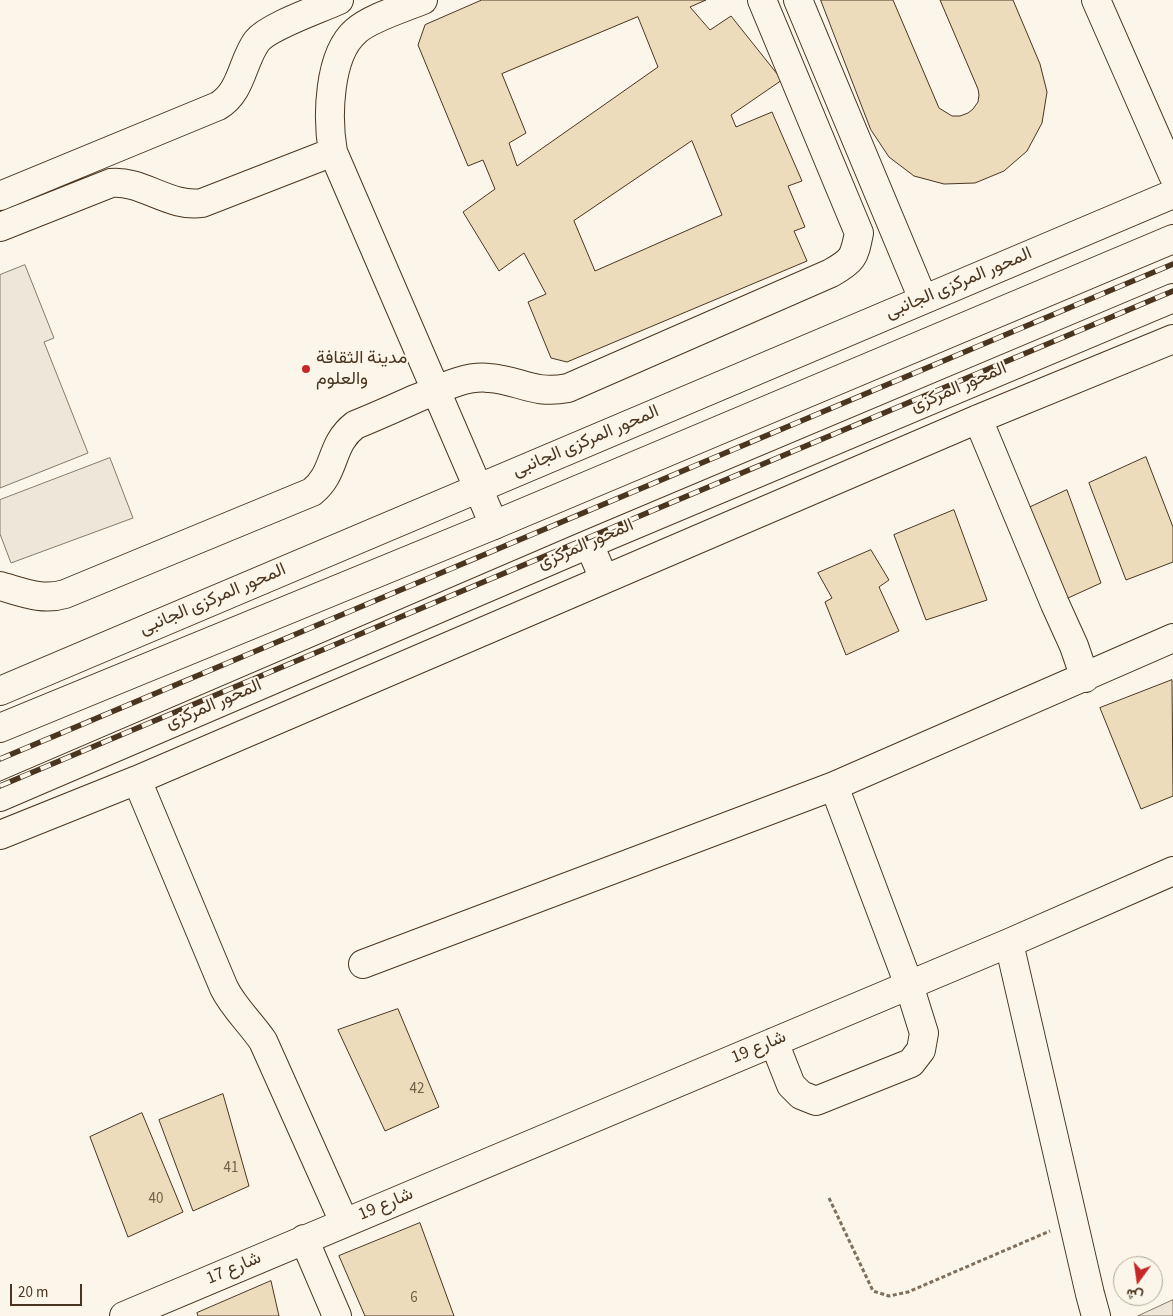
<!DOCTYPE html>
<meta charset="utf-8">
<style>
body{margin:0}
#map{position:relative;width:1173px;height:1316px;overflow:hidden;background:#fbf6e9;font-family:"Source Sans 3",Vazirmatn,sans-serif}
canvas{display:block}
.north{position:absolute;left:1113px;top:1256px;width:50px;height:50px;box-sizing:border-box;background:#fbf6e9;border:1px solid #b4a999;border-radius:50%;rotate:194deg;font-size:14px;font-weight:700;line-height:20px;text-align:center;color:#4a3520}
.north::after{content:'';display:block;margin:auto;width:18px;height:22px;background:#c62828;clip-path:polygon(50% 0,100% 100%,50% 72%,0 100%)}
.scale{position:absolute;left:10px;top:1284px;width:72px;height:22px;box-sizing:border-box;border:2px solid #4a3520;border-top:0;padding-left:6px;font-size:15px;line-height:18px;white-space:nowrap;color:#4a3520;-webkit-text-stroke:4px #fbf6e9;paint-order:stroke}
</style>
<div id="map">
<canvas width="1173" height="1316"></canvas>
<div class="north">ش</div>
<div class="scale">20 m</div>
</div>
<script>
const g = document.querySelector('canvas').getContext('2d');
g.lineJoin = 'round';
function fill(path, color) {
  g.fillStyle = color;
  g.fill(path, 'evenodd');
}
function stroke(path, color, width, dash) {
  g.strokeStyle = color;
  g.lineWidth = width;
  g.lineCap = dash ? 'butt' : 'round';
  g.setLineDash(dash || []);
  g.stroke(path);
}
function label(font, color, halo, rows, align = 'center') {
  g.font = font + ' "Source Sans 3",Vazirmatn,sans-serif';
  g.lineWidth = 4;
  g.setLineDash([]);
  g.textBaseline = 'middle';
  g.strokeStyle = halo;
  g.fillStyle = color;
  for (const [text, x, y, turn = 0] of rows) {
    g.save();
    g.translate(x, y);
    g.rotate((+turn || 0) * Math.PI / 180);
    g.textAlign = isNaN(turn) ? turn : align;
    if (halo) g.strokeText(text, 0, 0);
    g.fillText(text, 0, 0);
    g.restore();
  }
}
const green = new Path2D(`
 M 25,265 L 54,338 L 44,342 L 88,453 L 0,488 L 0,275 Z
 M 110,458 L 133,518 L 11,563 L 0,534 L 0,500 Z
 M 1173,1300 L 1173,1316 L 1138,1316 Z`);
fill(green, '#ede6d9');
stroke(green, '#887966', 1);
const building = new Path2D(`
 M 482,0 L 706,0 L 690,7 L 710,30 L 731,16 L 782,80 L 731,115 L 736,127 L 772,112 L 802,181 L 788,186 L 805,227 L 794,231 L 807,261 L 567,362 L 551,358 L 528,302 L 546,294 L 524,253 L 499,271 L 463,212 L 495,189 L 483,160 L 468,166 L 418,45 L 425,25 ZM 638,17 L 658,67 L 517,166 L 509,143 L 526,133 L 502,74 ZM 692,141 L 722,215 L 595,271 L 574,221 Z
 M 821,0 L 893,0 L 939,108 L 952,116 L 960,116 L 968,113 L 973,109 L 978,102 L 979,95 L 978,89 L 940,0 L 1013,0 L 1040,64 L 1047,92 L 1042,123 L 1027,151 L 1004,171 L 975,183 L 944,184 L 914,176 L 889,157 L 871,130 Z
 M 1146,457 L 1173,527 L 1173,562 L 1126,580 L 1089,483 Z
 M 1067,490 L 1101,583 L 1057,603 L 1020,512 Z
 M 954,510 L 987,600 L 926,620 L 894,535 Z
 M 871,550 L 889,580 L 879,587 L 899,631 L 846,655 L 825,602 L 832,598 L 818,573 Z
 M 1172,680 L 1173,796 L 1141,809 L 1100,708 Z
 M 398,1009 L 439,1107 L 385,1131 L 338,1030 Z
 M 223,1094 L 249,1186 L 193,1211 L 159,1120 Z
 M 142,1113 L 183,1212 L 128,1237 L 90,1137 Z
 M 420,1223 L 454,1316 L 365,1316 L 339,1256 Z
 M 271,1281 L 279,1316 L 198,1316 L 197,1313 Z`);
fill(building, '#ecdcbc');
stroke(building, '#4a3520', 1);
const minor = new Path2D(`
 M 423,0 C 404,8 370,18 356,31 C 328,55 327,118 333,152 L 494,525
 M 798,0 L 923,299
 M 1096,0 L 1173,175
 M 0,196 L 218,106 C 242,92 242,61 257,41 C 269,26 320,9 339,0
 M 0,227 L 111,183 C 142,180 170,208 202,203 L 333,152
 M 978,419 L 1055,604 L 1074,646 L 1085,678
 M 0,586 C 22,592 42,601 65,594 L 312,492 C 337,472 329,445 355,425 C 375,417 395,408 415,399 C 438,390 464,375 489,378 C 520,380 533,395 568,388 L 831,273 C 854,260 854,257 859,233 L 762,0
 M 0,691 L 1173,194
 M 137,780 L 224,988 C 234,1008 250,1022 263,1041 L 344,1222
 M 0,835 L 137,780 L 978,419 L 1173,339
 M 1009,943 L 1090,1294 L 1096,1316
 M 363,964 L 834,786 L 1173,638
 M 774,1042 L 791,1085 L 801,1095 L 816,1101 L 911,1063 L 921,1050 L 924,1033 L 909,985 L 834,786
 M 304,1239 L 337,1316
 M 124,1316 L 1009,943 L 1173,871`);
const major = new Path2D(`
 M 589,544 L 604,579
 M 0,728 L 494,525 L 1173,239
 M 0,797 L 589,544 L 1173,298`);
stroke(minor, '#4a3520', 30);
stroke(major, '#4a3520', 30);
stroke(new Path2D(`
 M 829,1198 L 873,1291 L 889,1296 L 908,1292 L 1050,1231`), '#7f6f5c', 3, [4, 2.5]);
stroke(minor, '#fbf6e9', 28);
stroke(major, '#fbf6e9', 28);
const rail = new Path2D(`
 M 0,759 L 1173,264
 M 0,786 L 1173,291`);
stroke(rail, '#4a3520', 5.5);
stroke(rail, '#fbf6e9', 4, [11]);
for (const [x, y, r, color] of [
 [306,369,5,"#c62828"]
]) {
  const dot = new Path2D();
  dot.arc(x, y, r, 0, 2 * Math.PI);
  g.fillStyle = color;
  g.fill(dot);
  stroke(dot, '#fbf6e9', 2);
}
label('15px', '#725f47', null, [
 ["42",417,1090],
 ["41",231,1169],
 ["40",156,1200],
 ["6",414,1299]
]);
label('18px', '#4a3520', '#fbf6e9', [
 ["المحور المركزى الجانبى",959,284,-23],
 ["المحور المركزى",959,388,-23],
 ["المحور المركزى الجانبى",586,442,-23],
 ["المحور المركزى",586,545,-23],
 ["المحور المركزى الجانبى",213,600,-23],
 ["المحور المركزى",214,705,-23],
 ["شارع 19",759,1048,-23],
 ["شارع 19",386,1205,-23],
 ["شارع 17",234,1269,-23]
]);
label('18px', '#4a3520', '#fbf6e9', [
 ["مدينة الثقافة",316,359],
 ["والعلوم",316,380]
], 'left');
</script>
